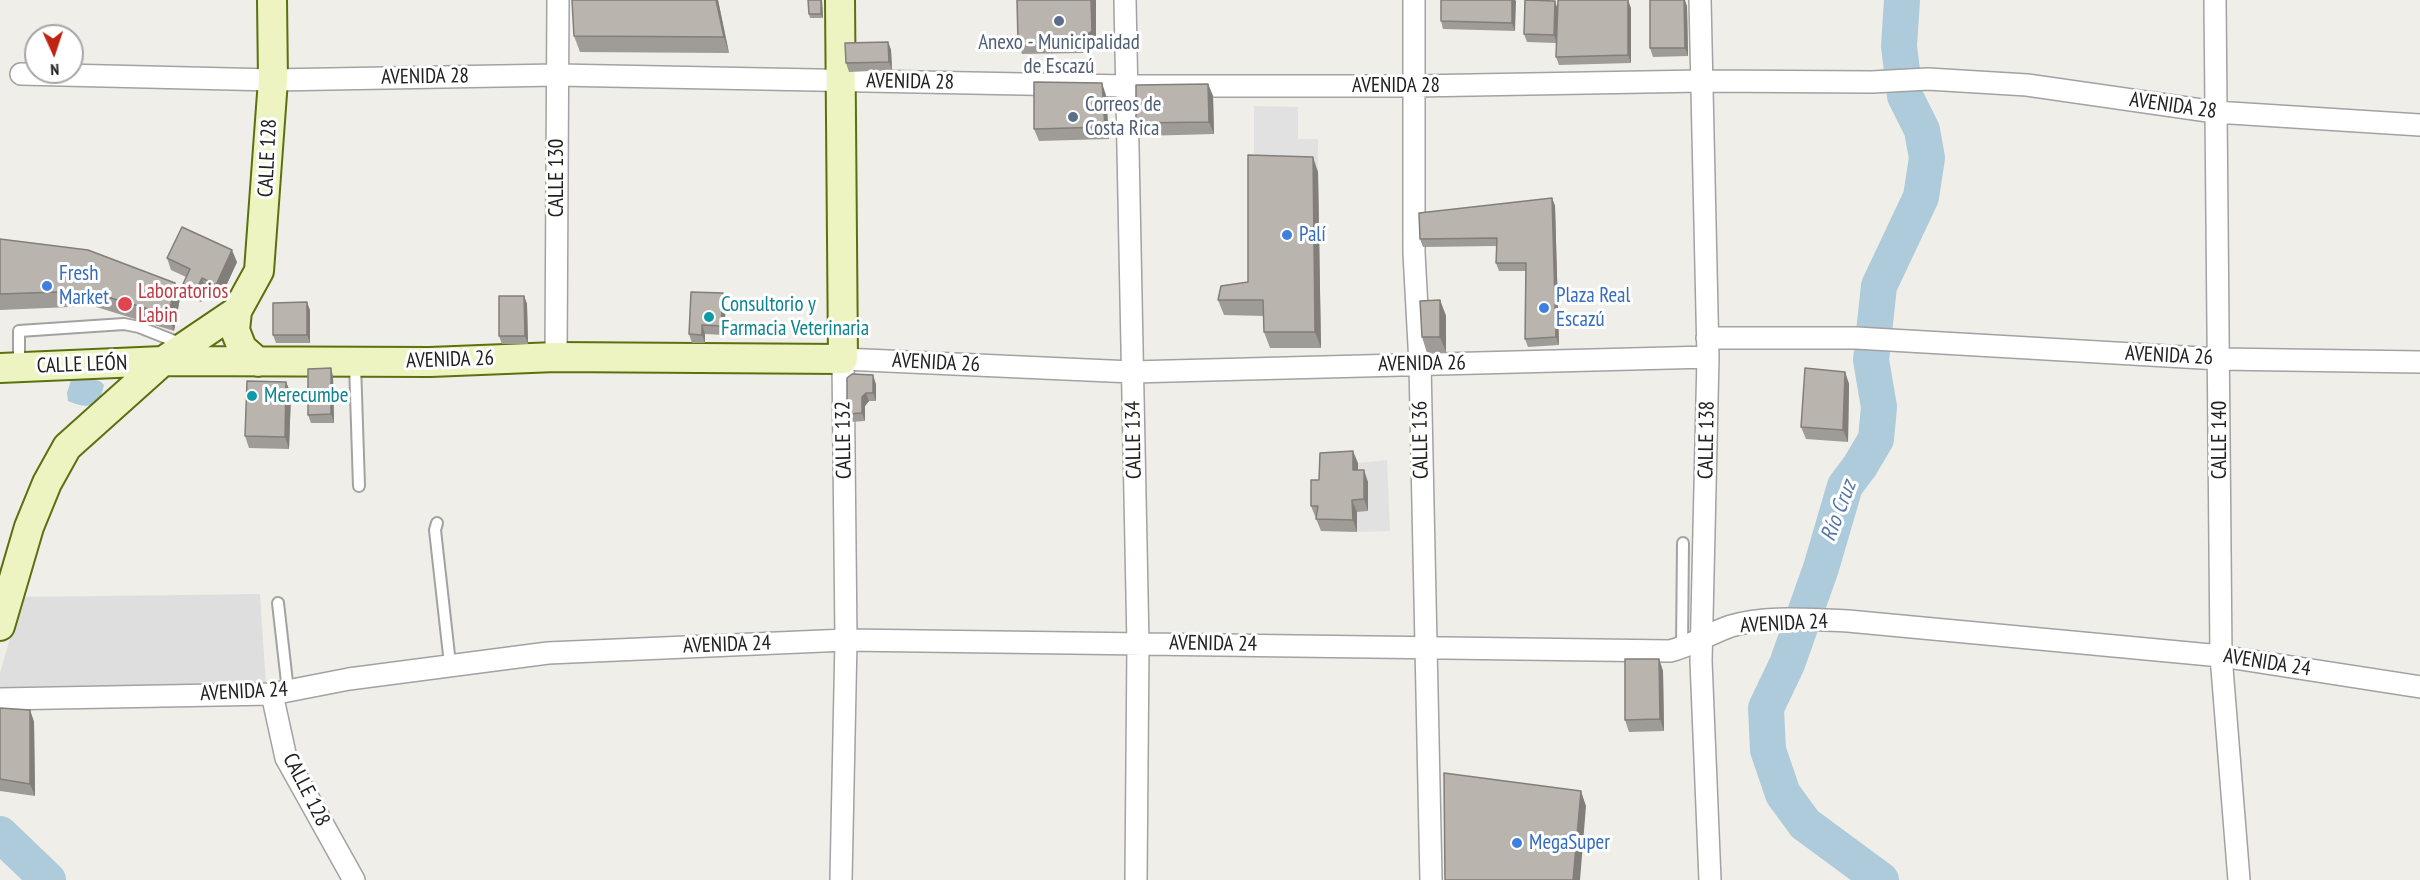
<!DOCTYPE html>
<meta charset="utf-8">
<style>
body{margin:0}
#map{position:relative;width:2420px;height:880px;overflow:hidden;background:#f0eee8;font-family:"PT Sans Narrow",sans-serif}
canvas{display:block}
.north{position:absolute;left:24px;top:24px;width:60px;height:60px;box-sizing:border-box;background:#fff;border:2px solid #a6a6a6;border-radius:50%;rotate:177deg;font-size:16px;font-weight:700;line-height:24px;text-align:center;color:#212121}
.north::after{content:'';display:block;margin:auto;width:21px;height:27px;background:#bf2312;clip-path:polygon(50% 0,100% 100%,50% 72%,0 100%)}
</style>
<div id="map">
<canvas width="2420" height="880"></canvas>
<div class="north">N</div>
</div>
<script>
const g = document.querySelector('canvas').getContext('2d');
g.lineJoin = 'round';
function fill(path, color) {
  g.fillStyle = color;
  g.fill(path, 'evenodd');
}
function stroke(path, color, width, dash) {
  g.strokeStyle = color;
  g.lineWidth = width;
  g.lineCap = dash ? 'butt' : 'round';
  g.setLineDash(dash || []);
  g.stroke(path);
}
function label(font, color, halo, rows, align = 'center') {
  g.font = font + ' "PT Sans Narrow",sans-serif';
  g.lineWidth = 6;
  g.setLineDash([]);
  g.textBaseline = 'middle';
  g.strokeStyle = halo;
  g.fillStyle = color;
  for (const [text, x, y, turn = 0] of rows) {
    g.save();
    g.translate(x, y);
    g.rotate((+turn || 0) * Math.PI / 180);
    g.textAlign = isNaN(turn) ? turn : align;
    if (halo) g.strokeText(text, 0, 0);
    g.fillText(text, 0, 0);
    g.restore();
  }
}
fill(new Path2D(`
 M 260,594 L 266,686 L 0,692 L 0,673 L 22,597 Z`), '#dfdede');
fill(new Path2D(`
 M 1254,106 L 1298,107 L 1298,139 L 1318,139 L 1318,172 L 1254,171 Z
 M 1387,460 L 1390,531 L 1357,532 L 1357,512 L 1368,511 L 1368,482 L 1358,482 L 1358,463 Z`), '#e1e1e1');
fill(new Path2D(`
 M 90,379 L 100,381 L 104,385 C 99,409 87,409 68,401 L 67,393 L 71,380 Z`), '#adcbda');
stroke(new Path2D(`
 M 0,834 L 48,880
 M 1881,880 L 1805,824 L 1783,794 L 1768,750 L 1766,708 L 1787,664 L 1821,568 L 1845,486 L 1860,466 L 1876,439 L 1879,407 L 1871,360 L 1879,286 L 1921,197 L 1927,158 L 1922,130 L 1905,96 L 1899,46 L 1902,0`), '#adcbda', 36);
const lane = new Path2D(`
 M 355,364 L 359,486
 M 19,367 L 19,331 L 124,324 L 139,327 L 182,344
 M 437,523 L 435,530 L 450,664
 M 278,603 L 288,691
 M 1682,648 L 1683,543`);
const street = new Path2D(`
 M 1125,0 L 1138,644 L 1136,880
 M 1414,0 L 1414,253 L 1420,364 L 1431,880
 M 1700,0 L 1708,357 L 1701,661 L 1710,880
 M 2215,0 L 2221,656 L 2239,880
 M 21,74 L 273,80 L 557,75 L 1126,86 L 1415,86 L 1701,81 L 1872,82 L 1928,79 L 2027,85 L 2215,112 L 2420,125
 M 1707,338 L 1856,338 L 2219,359 L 2420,362
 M 556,357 L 558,0
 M 272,694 L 286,758 L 354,880
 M 0,699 L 272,694 L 349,679 L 548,653 L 846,640 L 1670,651 C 1691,646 1710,633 1731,626 C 1768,615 1810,620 1848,621 L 2221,656 L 2420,687
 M 841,880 L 846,640 L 843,359 L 1132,372 L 1708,357`);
const secondary = new Path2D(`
 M 258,362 L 242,348 L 235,330 L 237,311 L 259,271 L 273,80 L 272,0
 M 0,368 L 163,361 L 430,362 L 556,357 L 843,359 L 840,0
 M 0,626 L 29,527 L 47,483 L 67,447 L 163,361 L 237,311`);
stroke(lane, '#a2a2a2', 14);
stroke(street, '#a2a2a2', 24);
stroke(secondary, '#5c700f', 32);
stroke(lane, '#fff', 10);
stroke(street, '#fff', 21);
stroke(secondary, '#edf4c2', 28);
fill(new Path2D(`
 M 572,0 L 718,0 L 729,53 L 580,52 L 574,36 Z
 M 822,0 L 823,18 L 810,18 L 809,14 Z
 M 1017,0 L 1096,43 L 1082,53 L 1022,54 L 1018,42 Z
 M 1441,0 L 1515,0 L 1515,31 L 1443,29 L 1441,21 Z
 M 1687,6 L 1688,56 L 1653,57 L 1650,48 Z
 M 1631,8 L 1631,63 L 1559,65 L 1556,57 L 1557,43 L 1527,42 L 1524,34 L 1558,9 Z
 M 888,42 L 891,50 L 892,70 L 849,72 L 846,63 Z
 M 1208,84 L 1213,96 L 1214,134 L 1141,136 L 1136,123 Z
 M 1106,95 L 1109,139 L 1039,141 L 1034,129 Z
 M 1318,172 L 1321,348 L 1270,348 L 1264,332 L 1264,316 L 1224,315 L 1218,300 L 1248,282 Z
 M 1552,198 L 1555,206 L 1559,345 L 1528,347 L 1525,339 L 1526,271 L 1499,271 L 1496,263 L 1496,246 L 1423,247 L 1420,239 Z
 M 0,239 L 175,283 L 180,298 L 174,331 L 93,306 L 0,310 Z
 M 167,258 L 237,262 L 221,297 L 206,290 L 201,302 L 187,296 L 183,284 L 186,277 L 171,270 Z
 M 524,296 L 527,304 L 528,344 L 502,344 L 499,336 Z
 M 1440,300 L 1446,316 L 1446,352 L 1427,353 L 1422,337 Z
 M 726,301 L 724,335 L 705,334 L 705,343 L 692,343 L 689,334 Z
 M 310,310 L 310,343 L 276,343 L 273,335 Z
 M 1845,372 L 1849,384 L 1848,442 L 1806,439 L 1801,427 Z
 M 333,376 L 334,423 L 311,423 L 308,415 Z
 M 847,378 L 876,384 L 876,401 L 869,401 L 865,406 L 865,421 L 850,422 L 847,414 Z
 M 286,382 L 291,394 L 289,449 L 249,448 L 245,436 Z
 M 1358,463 L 1358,470 L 1368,482 L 1368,511 L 1357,512 L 1357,532 L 1321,531 L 1311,506 L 1319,480 Z
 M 1659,659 L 1663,671 L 1664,731 L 1629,732 L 1625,720 Z
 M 0,708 L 30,710 L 34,722 L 35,796 L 0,791 Z`), '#9f9b96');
fill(new Path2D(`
 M 716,0 L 718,0 L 729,53 L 724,37 Z
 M 821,0 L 822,0 L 823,18 L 821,14 Z
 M 1091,0 L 1096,0 L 1096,43 L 1082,53 L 1078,41 Z
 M 1512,0 L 1515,0 L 1516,1 L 1515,31 L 1512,23 Z
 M 1628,0 L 1631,8 L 1631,63 L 1628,55 Z
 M 1684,0 L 1685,0 L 1687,6 L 1688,56 L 1685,48 Z
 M 1555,1 L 1558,10 L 1557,43 L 1554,35 Z
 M 888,42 L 891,50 L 892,70 L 889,62 Z
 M 1102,83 L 1106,95 L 1109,139 L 1105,127 Z
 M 1208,84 L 1213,96 L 1214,134 L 1209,122 Z
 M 1313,157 L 1318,172 L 1321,348 L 1315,332 Z
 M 1552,198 L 1555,206 L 1559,345 L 1556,337 Z
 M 232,250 L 237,262 L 221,297 L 216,285 Z
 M 202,278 L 206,290 L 201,302 L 196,290 Z
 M 175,283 L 180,298 L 174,331 L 169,315 Z
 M 723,293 L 726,301 L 724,335 L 721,326 Z
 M 524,296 L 527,304 L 528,344 L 525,336 Z
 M 1440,300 L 1446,316 L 1446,352 L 1440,337 Z
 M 307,302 L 310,310 L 310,343 L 307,335 Z
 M 702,325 L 705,334 L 705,343 L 702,335 Z
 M 331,368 L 333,376 L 334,423 L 331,414 Z
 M 1845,372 L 1849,384 L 1848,442 L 1843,430 Z
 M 873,375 L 876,384 L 876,401 L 873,393 Z
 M 286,382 L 291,394 L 289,449 L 285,437 Z
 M 866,393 L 869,401 L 865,406 L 865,421 L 862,413 L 862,397 Z
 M 1353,451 L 1358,463 L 1358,482 L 1353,470 Z
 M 1364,470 L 1368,482 L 1368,511 L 1364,499 Z
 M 1352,500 L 1357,512 L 1357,532 L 1353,520 Z
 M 1659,659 L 1663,671 L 1664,731 L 1660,719 Z
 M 30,710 L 34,722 L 35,796 L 30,784 Z
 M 1581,791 L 1586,806 L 1580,880 L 1573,880 Z`), '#827e7a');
const building = new Path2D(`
 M 572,0 L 716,0 L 724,37 L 574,36 Z
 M 808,0 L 821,0 L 821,14 L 809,14 Z
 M 1017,0 L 1091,0 L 1092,31 L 1078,41 L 1018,42 Z
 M 1441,0 L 1512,0 L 1512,23 L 1441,21 Z
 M 1525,0 L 1555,1 L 1554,35 L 1524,34 Z
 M 1558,0 L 1628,0 L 1628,55 L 1556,57 Z
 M 1650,0 L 1684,0 L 1685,48 L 1650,48 Z
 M 888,42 L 889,62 L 846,63 L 845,43 Z
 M 1034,82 L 1102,83 L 1105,127 L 1034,129 Z
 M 1208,84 L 1209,122 L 1136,123 L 1136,85 Z
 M 1248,155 L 1313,157 L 1315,332 L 1264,332 L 1263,300 L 1218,300 L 1221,286 L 1248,282 Z
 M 1552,198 L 1556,337 L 1525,339 L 1526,263 L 1496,263 L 1497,238 L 1420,239 L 1419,213 Z
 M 182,227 L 232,250 L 216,285 L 202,278 L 196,290 L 183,284 L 190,269 L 167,258 Z
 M 0,239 L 88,250 L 175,283 L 169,315 L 87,291 L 0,294 Z
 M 691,292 L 723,293 L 721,326 L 702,325 L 702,335 L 689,334 Z
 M 499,296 L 524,296 L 525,336 L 499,336 Z
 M 1440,300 L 1440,337 L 1422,337 L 1420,301 Z
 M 307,302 L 307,335 L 273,335 L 273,303 Z
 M 331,368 L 331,414 L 308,415 L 308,369 Z
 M 1805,368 L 1845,372 L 1843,430 L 1801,427 Z
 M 852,374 L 873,375 L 873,393 L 866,393 L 862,397 L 862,413 L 847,414 L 847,378 Z
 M 247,381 L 286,382 L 285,437 L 245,436 Z
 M 1353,451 L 1353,470 L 1364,470 L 1364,499 L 1352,500 L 1353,520 L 1316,519 L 1318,506 L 1311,506 L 1311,480 L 1319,480 L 1320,453 Z
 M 1625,659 L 1659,659 L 1660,719 L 1625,720 Z
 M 0,708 L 30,710 L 30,784 L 0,779 Z
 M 1444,773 L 1581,791 L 1573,880 L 1445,880 Z`);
fill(building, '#b9b4ae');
stroke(building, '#827e7a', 1.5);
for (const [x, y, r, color] of [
 [1059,21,6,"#5c6f8a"],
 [1073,117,6,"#5c6f8a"],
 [1287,235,6,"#3f7fe0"],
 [47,286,6,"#3f7fe0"],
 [125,304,8,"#e0444e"],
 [1544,308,6,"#3f7fe0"],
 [709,317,6,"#0f9aa8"],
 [252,396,6,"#0f9aa8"],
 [1517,843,6,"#3f7fe0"]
]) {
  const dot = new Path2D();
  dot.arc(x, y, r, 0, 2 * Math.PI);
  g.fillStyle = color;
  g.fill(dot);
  stroke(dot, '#fff', 2);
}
label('21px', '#4e5e75', '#fff', [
 ["Anexo - Municipalidad",1059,43],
 ["de Escazú",1059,67],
 ["Correos de",1085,105,"left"],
 ["Costa Rica",1085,129,"left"]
]);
label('21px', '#212121', '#fff', [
 ["AVENIDA 28",425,77,-1],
 ["AVENIDA 28",910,82,1],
 ["AVENIDA 28",1396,86],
 ["AVENIDA 28",2173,106,8],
 ["CALLE 128",268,158,-87],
 ["CALLE 130",557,178,-90],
 ["AVENIDA 26",2169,356,3],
 ["AVENIDA 26",450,360,-2],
 ["AVENIDA 26",936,363,3],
 ["AVENIDA 26",1422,364,-1],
 ["CALLE LEÓN",82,365,-2],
 ["CALLE 132",844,440,-91],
 ["CALLE 134",1134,440,-91],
 ["CALLE 136",1421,440,-91],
 ["CALLE 138",1707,440,-89],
 ["CALLE 140",2220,440,-90],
 ["AVENIDA 24",1784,624,-3],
 ["AVENIDA 24",1213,644,1],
 ["AVENIDA 24",727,645,-2],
 ["AVENIDA 24",2267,663,9],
 ["AVENIDA 24",244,692,-3],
 ["CALLE 128",306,790,63]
]);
label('21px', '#366cbe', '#fff', [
 ["Palí",1299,235],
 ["Fresh",59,274],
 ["Market",59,298],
 ["Plaza Real",1556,296],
 ["Escazú",1556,320],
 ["MegaSuper",1529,843]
], 'left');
label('21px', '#be3a42', '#fff', [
 ["Laboratorios",138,292],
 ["Labin",138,316]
], 'left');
label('21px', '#0d838f', '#fff', [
 ["Consultorio y",721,305],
 ["Farmacia Veterinaria",721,329],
 ["Merecumbe",264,396]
], 'left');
label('italic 22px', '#5576a9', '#fff', [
 ["Río Cruz",1839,511,-69]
]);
</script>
